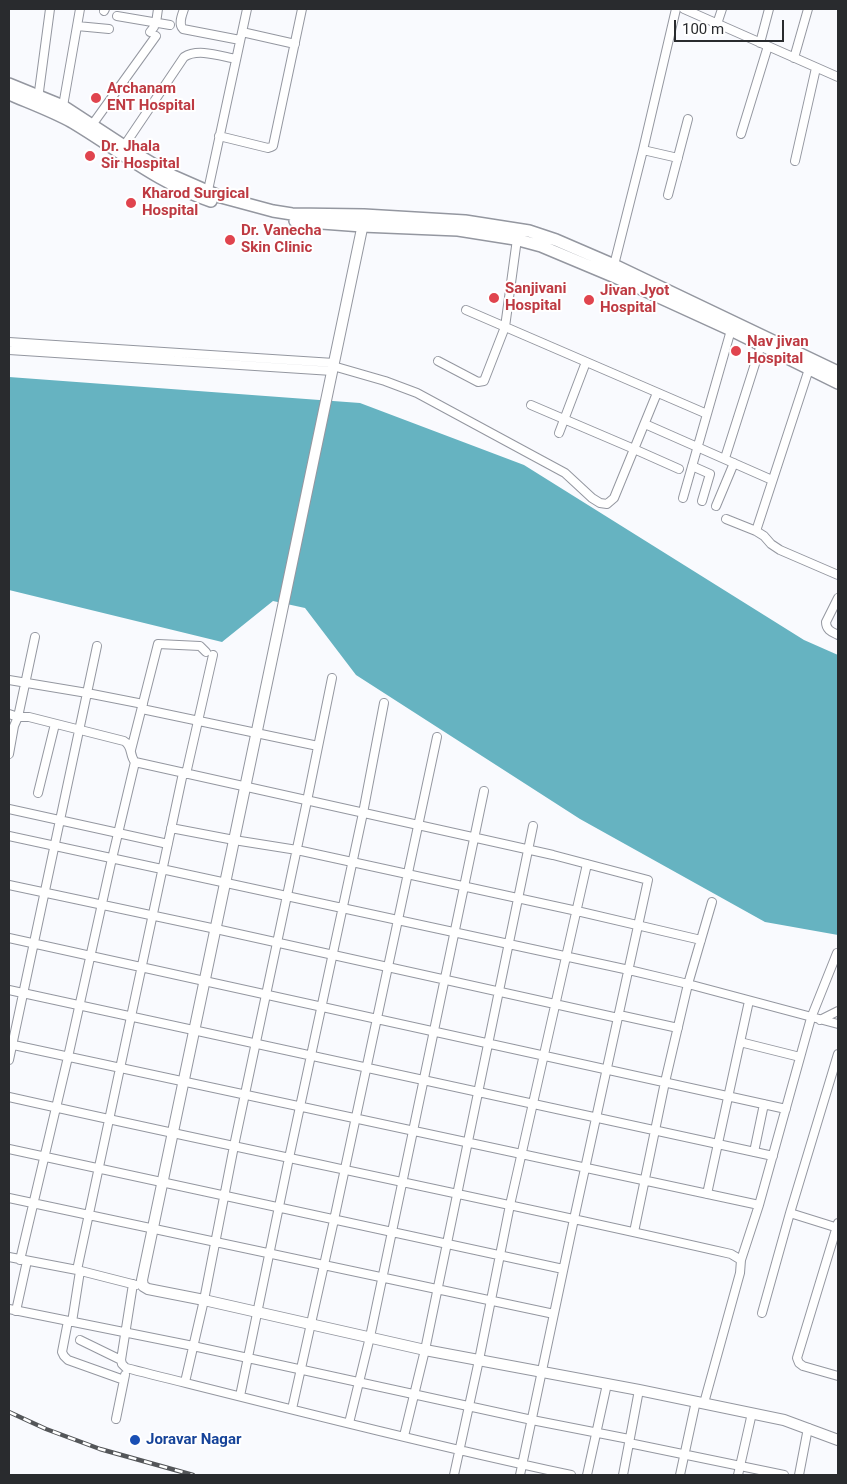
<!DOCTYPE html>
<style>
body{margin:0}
#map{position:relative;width:847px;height:1484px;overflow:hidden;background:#f9fafe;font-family:Roboto,sans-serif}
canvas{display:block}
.frame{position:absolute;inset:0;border:10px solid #292b2e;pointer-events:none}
.scale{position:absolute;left:674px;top:20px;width:110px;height:22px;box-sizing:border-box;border:2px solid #292b2e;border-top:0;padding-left:6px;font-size:15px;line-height:18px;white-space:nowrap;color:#292b2e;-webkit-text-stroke:4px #fff;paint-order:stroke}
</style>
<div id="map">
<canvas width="847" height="1484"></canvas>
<div class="frame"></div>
<div class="scale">100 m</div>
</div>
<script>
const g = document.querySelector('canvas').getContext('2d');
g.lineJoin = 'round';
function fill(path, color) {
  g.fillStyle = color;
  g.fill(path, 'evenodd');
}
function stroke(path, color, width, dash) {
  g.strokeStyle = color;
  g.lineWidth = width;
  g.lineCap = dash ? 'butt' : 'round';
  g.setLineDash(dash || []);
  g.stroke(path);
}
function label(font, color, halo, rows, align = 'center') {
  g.font = font + ' Roboto,sans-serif';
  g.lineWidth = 4;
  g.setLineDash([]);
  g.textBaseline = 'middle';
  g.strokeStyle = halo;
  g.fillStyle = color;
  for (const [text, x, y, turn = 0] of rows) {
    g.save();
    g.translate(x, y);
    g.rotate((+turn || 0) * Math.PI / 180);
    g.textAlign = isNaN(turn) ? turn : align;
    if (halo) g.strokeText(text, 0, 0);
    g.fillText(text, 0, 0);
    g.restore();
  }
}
fill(new Path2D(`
 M 9,377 L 360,403 L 524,465 L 804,640 L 838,655 L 838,935 L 765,922 L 580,819 L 356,675 L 305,608 L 273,601 L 222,642 L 9,590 Z`), '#66b3c1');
const minor = new Path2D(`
 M 184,9 C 182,15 178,24 183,29 L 240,40
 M 684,9 L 838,77
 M 104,11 L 105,9
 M 117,16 L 170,25
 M 156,23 L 158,9
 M 717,24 L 722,9
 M 77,26 L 109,29
 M 150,32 L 154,27 L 154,22
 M 242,32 L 295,44
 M 760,43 L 769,9
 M 794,58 L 808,9
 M 38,99 L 50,9
 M 63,106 L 80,9
 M 92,125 L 156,36
 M 741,134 L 768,46
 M 219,136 L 268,148 L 271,147 L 273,146 L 302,9
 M 124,146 L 184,57 C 198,48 220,56 236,59
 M 643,150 L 678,158
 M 795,161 L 816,68
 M 207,195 L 247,9
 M 668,195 L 688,119
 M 613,269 L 643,150 L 676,9
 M 466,310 L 707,414
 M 9,342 L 334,363
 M 9,350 L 332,371
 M 438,361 L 478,382 L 484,381 L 505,327 L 517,239
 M 333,366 L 385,381 L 417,393 L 565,473 L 592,498 L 600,503 L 607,504 L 614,498 L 657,393
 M 809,369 L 756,531 L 764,536 L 771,544 L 780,550 L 838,575
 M 531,405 L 634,449 L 679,469
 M 645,424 L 772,480
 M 559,433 L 586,362
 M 725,458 L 761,345
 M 692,466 L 710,474 L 702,501
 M 683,498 L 731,330
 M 716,506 L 734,463
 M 726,519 L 756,531
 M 838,598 L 826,622 C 826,630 832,632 838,635
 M 9,680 L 87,693 L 143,704
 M 142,709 L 318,746
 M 9,714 L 18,717 L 35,637
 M 131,750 L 158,644 L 200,646 L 206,652
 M 9,754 L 14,726 L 18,717 L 29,717 L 124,741 C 133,746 129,755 135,762 L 553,855 L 648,880 L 574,1219 L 520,1475
 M 186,774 L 213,655
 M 38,793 L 55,724
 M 9,809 L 168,844
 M 171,828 L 234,840 L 297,850 L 577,911 L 701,940
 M 9,836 L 629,970 L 688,984 L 838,1024
 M 9,885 L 216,929 L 618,1018
 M 9,938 L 786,1109
 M 9,990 L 773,1156
 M 619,1015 L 678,1028
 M 820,1020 L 838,1011
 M 740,1042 L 800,1057
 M 9,1044 L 759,1205
 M 9,1060 L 97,646
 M 9,1097 C 249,1151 491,1199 731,1254 L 741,1260 L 740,1273 L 704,1403
 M 9,1149 L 563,1269
 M 754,1152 L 764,1104
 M 707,1194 L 749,1001
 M 9,1198 L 554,1314
 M 790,1213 L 838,1228
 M 838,1223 L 797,1358 L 799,1363 L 803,1366 L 838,1376
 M 634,1232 L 665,1082 L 688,984 L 712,902
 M 9,1257 L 77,1270 L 136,1285
 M 20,1260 L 68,1057 L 111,863 L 135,762
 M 741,1260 L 759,1205 L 811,1018 L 837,953
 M 77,1270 L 183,773
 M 133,1284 L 121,1360 L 122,1364 L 126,1368 C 274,1405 422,1443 571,1475
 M 9,1309 L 193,1346 L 532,1420 L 629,1439
 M 16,1311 L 27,1261
 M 762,1313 L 790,1213 L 838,1054
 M 68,1321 L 62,1352 L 64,1356 L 68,1360 L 124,1380
 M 72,1322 L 80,1271
 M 80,1340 L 121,1360
 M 185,1382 L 204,1300 L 234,1146 L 307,801 L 332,678
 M 240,1396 L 289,1158 L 363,813 L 384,703
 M 292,1409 L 334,1220 L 437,737
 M 116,1419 L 125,1375
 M 349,1423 L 370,1337 L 484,791
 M 404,1436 L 425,1350 L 533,826
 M 629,1443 L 784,1475
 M 454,1475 L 479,1360 L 510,1205 L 587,864
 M 587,1475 L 607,1384
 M 623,1475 L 639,1390
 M 680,1475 L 696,1401
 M 738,1475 L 752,1413
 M 799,1475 L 808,1428`);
const major = new Path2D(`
 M 364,219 L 142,1280 L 143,1286 L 148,1289 L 204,1300 L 425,1350 L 639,1390 L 784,1420 L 838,1440`);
const highway = new Path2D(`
 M 9,84 L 63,106 L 138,155 L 173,176 L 221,197 L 273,211 L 292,214 L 364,215 L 465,221 L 529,231 L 556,240 L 614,265 L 838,372
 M 9,94 C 30,103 52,111 72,122 C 119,150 158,183 211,201
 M 295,221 L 362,226 L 458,230 L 515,239 L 541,246 L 615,277 L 731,330 L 838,383`);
stroke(minor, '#9497a0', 10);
stroke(major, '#9497a0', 12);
stroke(highway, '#9497a0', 14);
stroke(minor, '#fff', 8);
stroke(major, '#fff', 10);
stroke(highway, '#fff', 11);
const rail = new Path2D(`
 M 9,1412 L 46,1429 L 100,1449 L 193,1475`);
stroke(rail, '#545659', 4.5);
stroke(rail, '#fff', 2.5, [8]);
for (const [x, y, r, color] of [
 [96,98,6,"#e0444e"],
 [90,156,6,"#e0444e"],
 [131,203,6,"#e0444e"],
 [230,240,6,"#e0444e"],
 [494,298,6,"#e0444e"],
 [589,300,6,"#e0444e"],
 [736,351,6,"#e0444e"],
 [135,1440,6,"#1a4fb4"]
]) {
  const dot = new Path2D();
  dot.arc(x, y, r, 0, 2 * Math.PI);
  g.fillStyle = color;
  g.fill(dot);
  stroke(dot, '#fff', 2);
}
label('bold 15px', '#be3a42', '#fff', [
 ["Archanam",107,89],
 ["ENT Hospital",107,106],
 ["Dr. Jhala",101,147],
 ["Sir Hospital",101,164],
 ["Kharod Surgical",142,194],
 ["Hospital",142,211],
 ["Dr. Vanecha",241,231],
 ["Skin Clinic",241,248],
 ["Sanjivani",505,289],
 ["Hospital",505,306],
 ["Jivan Jyot",600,291],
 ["Hospital",600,308],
 ["Nav jivan",747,342],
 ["Hospital",747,359]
], 'left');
label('bold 15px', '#164399', '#fff', [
 ["Joravar Nagar",146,1440]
], 'left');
</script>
